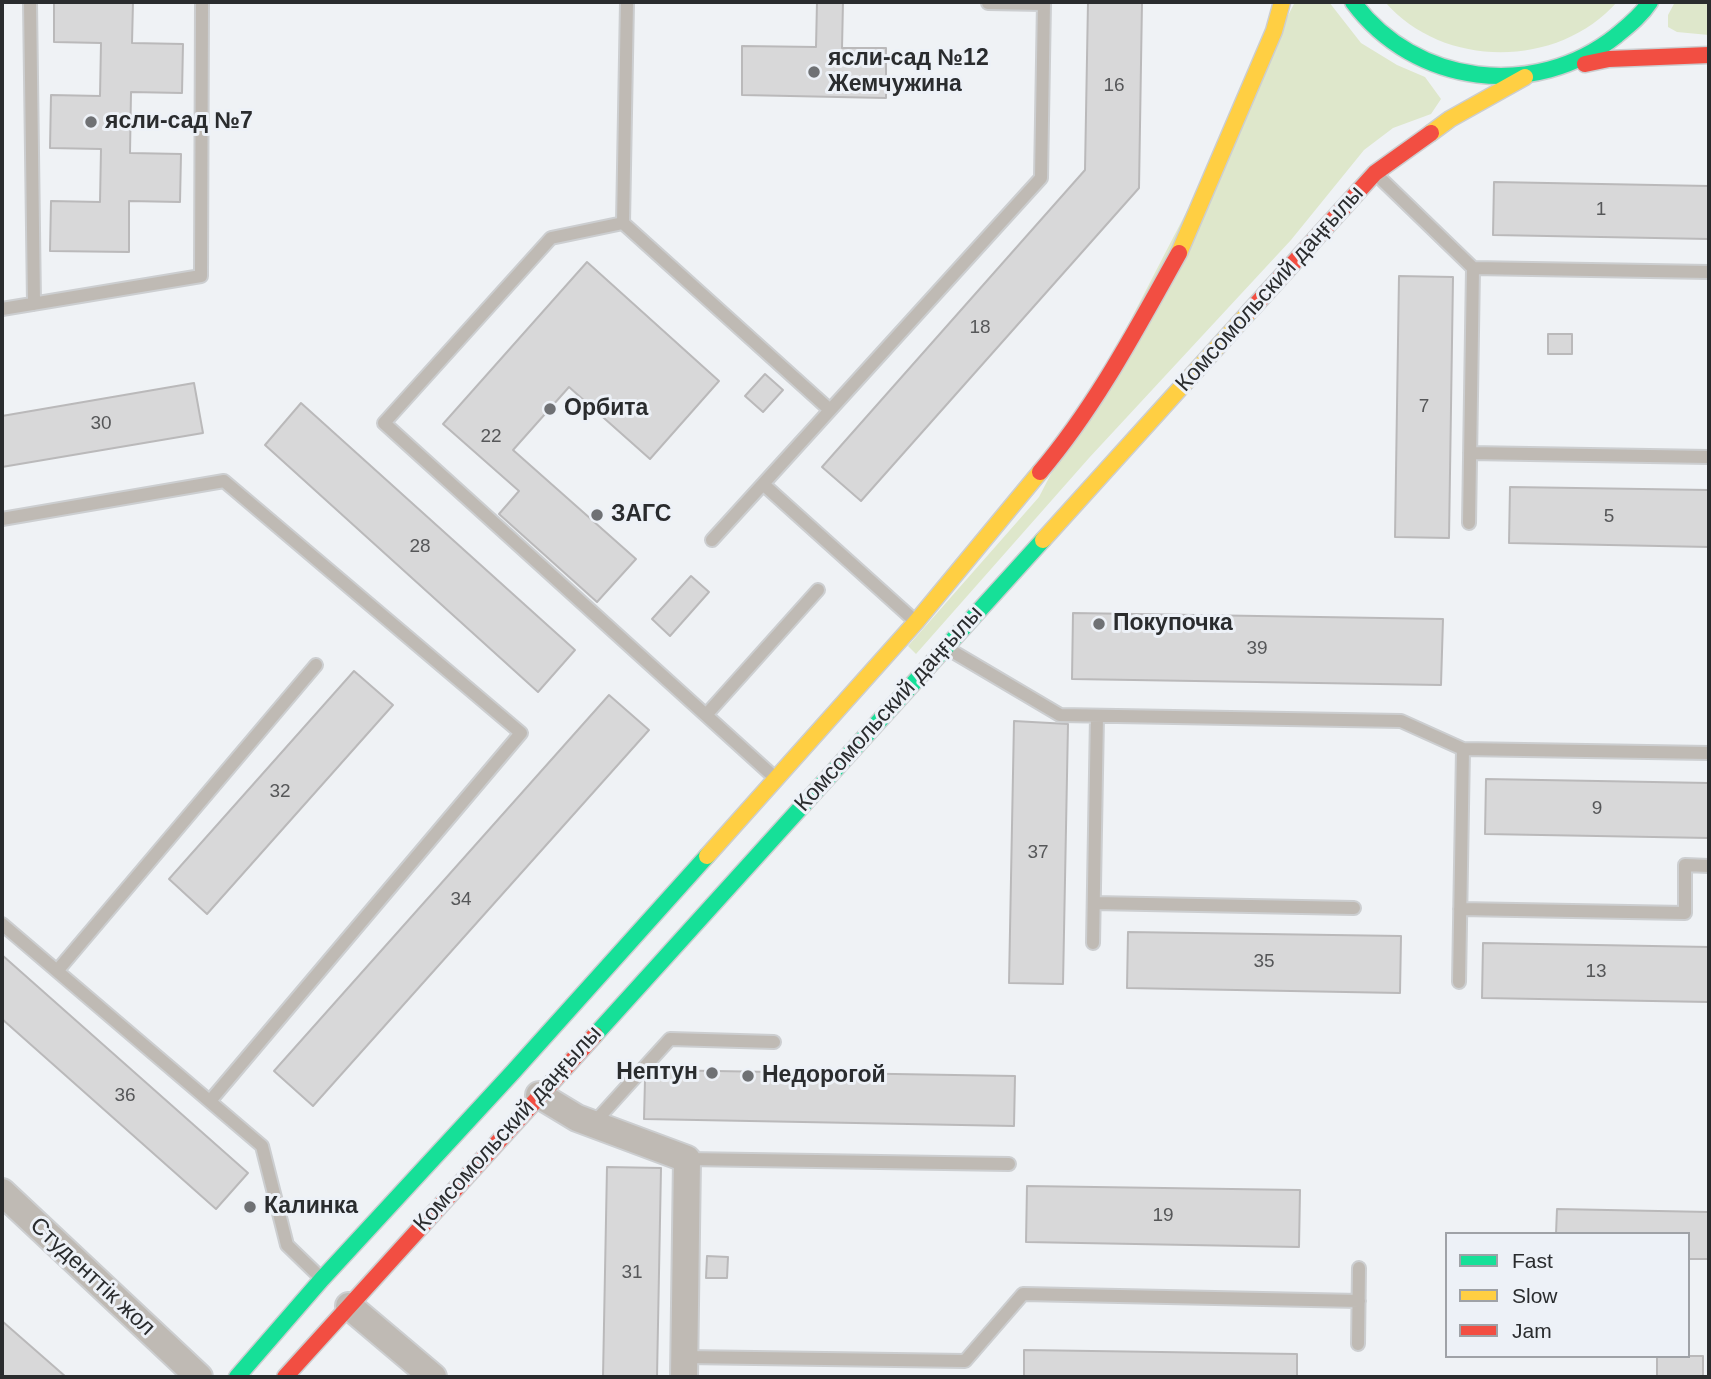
<!DOCTYPE html>
<meta charset="utf-8">
<style>
body{margin:0}
#map{position:relative;width:1711px;height:1379px;overflow:hidden;background:#eff2f5;font-family:Helvetica,sans-serif}
canvas{display:block}
.frame{position:absolute;inset:0;border:4px solid #2a2c2e;pointer-events:none}
.legend{position:absolute;left:1445px;top:1232px;width:245px;height:126px;box-sizing:border-box;background:#edf1f7;border:2px solid #9fa2a7;margin:0;padding:9px 12px;list-style:none;font-size:21px;color:#2a2c2e}
.legend li{display:flex;align-items:center;gap:14px;height:35px}
.legend b{width:35px;border:2px solid #9fa2a7}
</style>
<div id="map">
<canvas width="1711" height="1379"></canvas>
<div class="frame"></div>
<ul class="legend">
<li><b style="height:9px;background:#16e098"></b>Fast</li>
<li><b style="height:9px;background:#ffcf43"></b>Slow</li>
<li><b style="height:9px;background:#f24e42"></b>Jam</li>
</ul>
</div>
<script>
const g = document.querySelector('canvas').getContext('2d');
g.lineJoin = 'round';
function fill(path, color) {
  g.fillStyle = color;
  g.fill(path, 'evenodd');
}
function stroke(path, color, width, dash) {
  g.strokeStyle = color;
  g.lineWidth = width;
  g.lineCap = dash ? 'butt' : 'round';
  g.setLineDash(dash || []);
  g.stroke(path);
}
function label(font, color, halo, rows, align = 'center') {
  g.font = font + ' Helvetica,sans-serif';
  g.lineWidth = 6;
  g.setLineDash([]);
  g.textBaseline = 'middle';
  g.strokeStyle = halo;
  g.fillStyle = color;
  for (const [text, x, y, turn = 0] of rows) {
    g.save();
    g.translate(x, y);
    g.rotate((+turn || 0) * Math.PI / 180);
    g.textAlign = isNaN(turn) ? turn : align;
    if (halo) g.strokeText(text, 0, 0);
    g.fillText(text, 0, 0);
    g.restore();
  }
}
fill(new Path2D(`
 M 1295,2 L 1329,2 L 1361,43 L 1397,65 L 1425,77 L 1441,99 L 1431,114 L 1393,128 L 1364,150 L 1291,240 L 1089,458 L 916,654 L 908,646 L 1039,497 Z
 M 1385,2 L 1617,2 C 1558,69 1443,69 1385,2 Z
 M 1675,2 L 1709,2 L 1709,35 L 1677,32 L 1668,27 L 1668,15 Z`), '#dee7cb');
const building = new Path2D(`
 M 54,2 L 133,2 L 132,43 L 183,44 L 182,93 L 131,92 L 130,153 L 181,154 L 180,202 L 129,201 L 129,252 L 50,251 L 51,201 L 100,202 L 101,149 L 50,148 L 51,95 L 100,96 L 101,43 L 54,42 Z
 M 817,2 L 843,2 L 842,48 L 886,48 L 886,98 L 742,95 L 742,46 L 816,47 Z
 M 1088,2 L 1142,2 L 1139,188 L 861,501 L 822,467 L 1085,170 Z
 M 1494,182 L 1709,186 L 1709,239 L 1493,235 Z
 M 587,262 L 719,381 L 650,459 L 569,387 L 513,450 L 636,559 L 597,602 L 499,514 L 519,491 L 443,424 Z
 M 1399,276 L 1453,277 L 1449,538 L 1395,537 Z
 M 1548,334 L 1572,334 L 1572,354 L 1548,354 Z
 M 765,374 L 783,390 L 763,412 L 745,396 Z
 M 194,383 L 203,433 L 2,467 L 2,416 Z
 M 301,403 L 575,650 L 538,692 L 265,445 Z
 M 1510,487 L 1709,490 L 1709,547 L 1509,543 Z
 M 691,576 L 709,592 L 670,636 L 652,619 Z
 M 1073,613 L 1443,619 L 1441,685 L 1072,679 Z
 M 354,671 L 393,705 L 207,914 L 169,879 Z
 M 609,695 L 649,730 L 313,1106 L 274,1071 Z
 M 1014,721 L 1068,724 L 1063,984 L 1009,983 Z
 M 1486,779 L 1709,783 L 1709,838 L 1485,834 Z
 M 1128,932 L 1401,936 L 1400,993 L 1127,988 Z
 M 1483,943 L 1709,947 L 1709,1002 L 1482,998 Z
 M 2,955 L 248,1173 L 216,1209 L 2,1019 Z
 M 654,1070 L 1015,1076 L 1014,1126 L 644,1119 L 645,1080 Z
 M 607,1167 L 661,1168 L 657,1377 L 603,1377 Z
 M 1027,1186 L 1300,1190 L 1299,1247 L 1026,1242 Z
 M 1557,1209 L 1709,1212 L 1709,1259 L 1688,1259 L 1688,1234 L 1556,1234 Z
 M 707,1256 L 728,1257 L 727,1278 L 706,1278 Z
 M 2,1321 L 66,1377 L 2,1377 Z
 M 1024,1350 L 1297,1354 L 1297,1377 L 1024,1377 Z
 M 1657,1356 L 1703,1356 L 1703,1377 L 1657,1377 Z`);
fill(building, '#d8d8d9');
stroke(building, '#bab9ba', 2);
const lane = new Path2D(`
 M 30,2 L 34,304
 M 988,3 L 1044,4
 M 1378,176 L 1473,268
 M 623,223 L 627,2
 M 2,309 L 201,276 L 202,2
 M 1470,453 L 1709,457
 M 2,519 L 224,481 L 521,733 L 210,1101
 M 1469,523 L 1473,268 L 1709,272
 M 712,540 L 763,484
 M 915,621 L 763,484 L 1041,178 L 1044,2
 M 950,650 L 1060,715 L 1401,721 L 1463,749 L 1709,753
 M 706,715 L 818,590
 M 773,776 L 384,423 L 551,238 L 623,223 L 830,410
 M 1094,903 L 1354,908
 M 1460,909 L 1685,913 L 1685,865 L 1709,866
 M 2,924 L 262,1146 L 287,1245 L 320,1277
 M 1093,943 L 1097,716
 M 57,971 L 316,665
 M 1459,982 L 1463,749
 M 592,1125 L 670,1039 L 774,1042
 M 687,1159 L 1009,1164
 M 1358,1344 L 1359,1268
 M 685,1357 L 965,1361 L 1023,1294 L 1359,1301`);
const street = new Path2D(`
 M 539,1095 L 577,1118 L 687,1159 L 684,1377
 M 2,1192 L 199,1377
 M 349,1306 L 433,1377`);
const fast = new Path2D(`
 M 1353,2 C 1415,86 1535,100 1616,36 C 1628,26 1641,16 1650,2
 M 595,1035 L 1043,540
 M 237,1377 L 322,1279 L 513,1072 L 707,856`);
const slow = new Path2D(`
 M 1431,133 L 1450,119 L 1525,77
 M 1179,253 L 1274,31 L 1282,2
 M 1043,540 L 1250,311
 M 707,856 L 916,622 L 1040,472`);
const jam = new Path2D(`
 M 1585,64 L 1609,59 L 1709,55
 M 1250,311 L 1375,173 L 1431,133
 M 1040,472 C 1096,406 1137,328 1179,253
 M 285,1377 L 595,1035`);
stroke(lane, '#ccced0', 16);
stroke(street, '#ccced0', 30);
stroke(fast, '#ccced0', 19);
stroke(slow, '#ccced0', 19);
stroke(jam, '#ccced0', 19);
stroke(lane, '#bfbab4', 12);
stroke(street, '#bfbab4', 26);
stroke(fast, '#16e098', 16);
stroke(slow, '#ffcf43', 16);
stroke(jam, '#f24e42', 16);
for (const [x, y, r, color] of [
 [814,72,7,"#6f7174"],
 [91,122,7,"#6f7174"],
 [550,409,7,"#6f7174"],
 [597,515,7,"#6f7174"],
 [1099,624,7,"#6f7174"],
 [712,1073,7,"#6f7174"],
 [748,1076,7,"#6f7174"],
 [250,1207,7,"#6f7174"]
]) {
  const dot = new Path2D();
  dot.arc(x, y, r, 0, 2 * Math.PI);
  g.fillStyle = color;
  g.fill(dot);
  stroke(dot, '#edf1f7', 2.5);
}
label('19px', '#565759', null, [
 ["16",1114,86],
 ["1",1601,210],
 ["18",980,328],
 ["7",1424,407],
 ["30",101,424],
 ["22",491,437],
 ["5",1609,517],
 ["28",420,547],
 ["39",1257,649],
 ["32",280,792],
 ["9",1597,809],
 ["37",1038,853],
 ["34",461,900],
 ["35",1264,962],
 ["13",1596,972],
 ["36",125,1096],
 ["19",1163,1216],
 ["31",632,1273]
]);
label('bold 23px', '#2a2c2e', '#edf1f7', [
 ["ясли-сад №12",828,59],
 ["Жемчужина",828,85],
 ["ясли-сад №7",105,122],
 ["Орбита",564,409],
 ["ЗАГС",611,515],
 ["Покупочка",1113,624],
 ["Нептун",698,1073,"right"],
 ["Недорогой",762,1076],
 ["Калинка",264,1207]
], 'left');
label('23px', '#2a2c2e', '#edf1f7', [
 ["Комсомольский даңғылы",1270,289,-48],
 ["Комсомольский даңғылы",889,709,-48],
 ["Комсомольский даңғылы",508,1129,-48],
 ["Студенттік жол",92,1277,43]
]);
</script>
